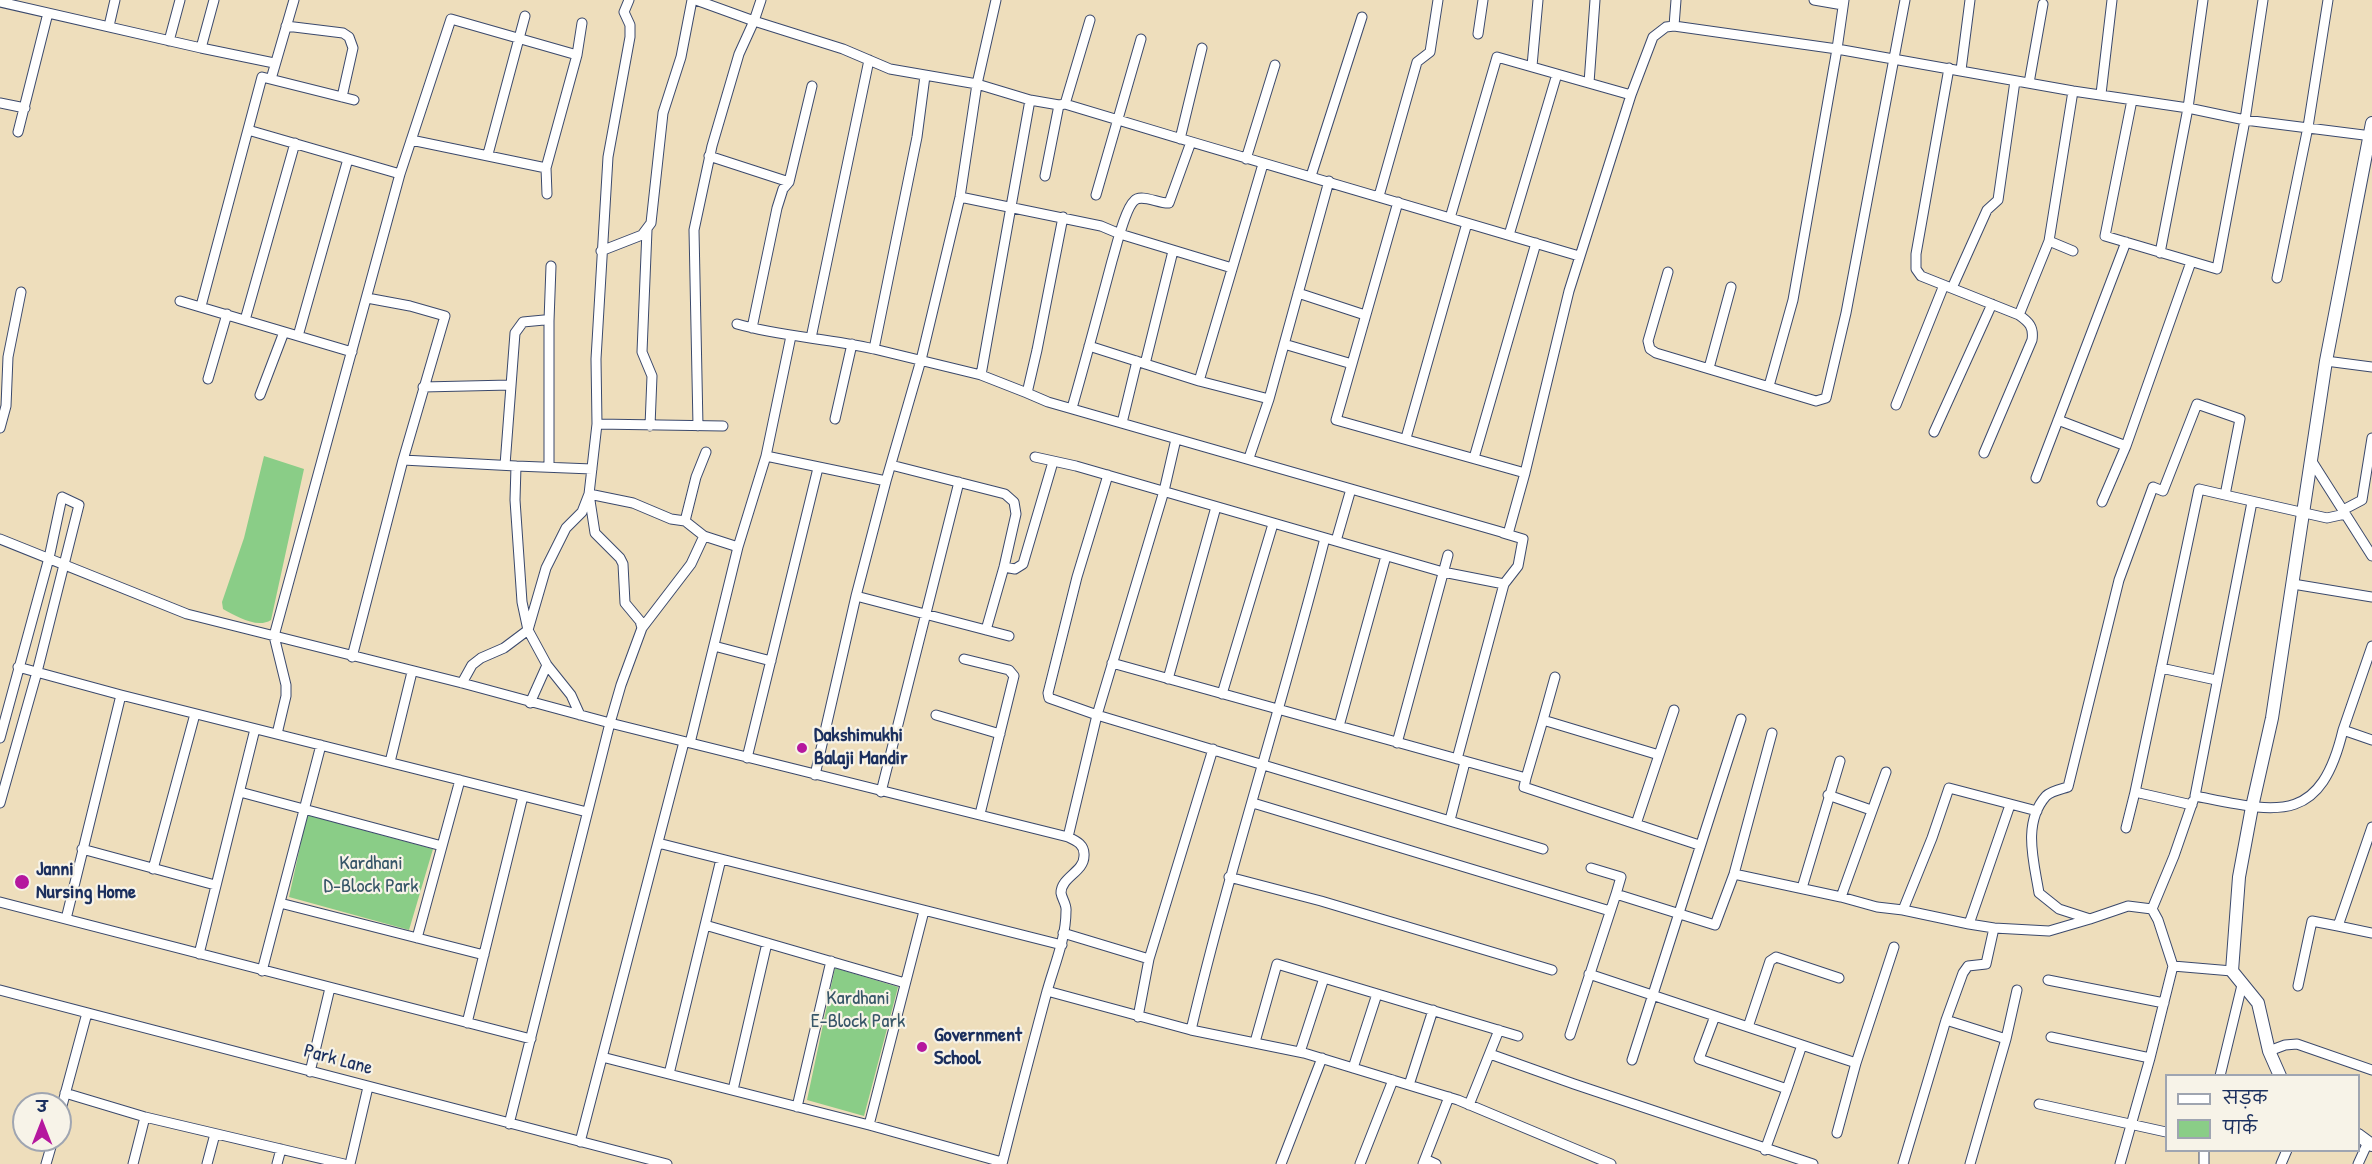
<!DOCTYPE html>
<meta charset="utf-8">
<style>
body{margin:0}
#map{position:relative;width:2372px;height:1164px;overflow:hidden;background:#eedebc;font-family:"Patrick Hand","Playpen Sans Deva",sans-serif}
canvas{display:block}
.legend{position:absolute;left:2165px;top:1074px;width:195px;height:78px;box-sizing:border-box;background:#f7f3e8;border:2px solid #9fa5b1;margin:0;padding:8px 10px;list-style:none;font-size:18px;color:#1b2f5e}
.legend li{display:flex;align-items:center;gap:12px;height:30px}
.legend b{width:30px;border:2px solid #9fa5b1}
.north{position:absolute;left:12px;top:1092px;width:60px;height:60px;box-sizing:border-box;background:#f7f3e8;border:2px solid #9fa5b1;border-radius:50%;rotate:0deg;font-size:16px;font-weight:700;line-height:24px;text-align:center;color:#1b2f5e}
.north::after{content:'';display:block;margin:auto;width:21px;height:27px;background:#b5179e;clip-path:polygon(50% 0,100% 100%,50% 72%,0 100%)}
</style>
<div id="map">
<canvas width="2372" height="1164"></canvas>
<ul class="legend">
<li><b style="height:8px;background:#fff"></b>सड़क</li>
<li><b style="height:16px;background:#8acd87"></b>पार्क</li>
</ul>
<div class="north">उ</div>
</div>
<script>
const g = document.querySelector('canvas').getContext('2d');
g.lineJoin = 'round';
function fill(path, color) {
  g.fillStyle = color;
  g.fill(path, 'evenodd');
}
function stroke(path, color, width, dash) {
  g.strokeStyle = color;
  g.lineWidth = width;
  g.lineCap = dash ? 'butt' : 'round';
  g.setLineDash(dash || []);
  g.stroke(path);
}
function label(font, color, halo, rows, align = 'center') {
  g.font = font + ' "Patrick Hand",sans-serif';
  g.lineWidth = 4.5;
  g.setLineDash([]);
  g.textBaseline = 'middle';
  g.strokeStyle = halo;
  g.fillStyle = color;
  for (const [text, x, y, turn = 0] of rows) {
    g.save();
    g.translate(x, y);
    g.rotate((+turn || 0) * Math.PI / 180);
    g.textAlign = isNaN(turn) ? turn : align;
    if (halo) g.strokeText(text, 0, 0);
    g.fillText(text, 0, 0);
    g.restore();
  }
}
fill(new Path2D(`
 M 264,456 L 304,469 L 271,620 C 257,629 236,616 223,609 L 222,602 L 244,538 Z
 M 307,815 L 433,849 L 409,930 L 289,897 Z
 M 835,968 L 898,987 L 864,1116 L 807,1100 Z`), '#8acd87');
const minor = new Path2D(`
 M 696,0 L 754,21 L 739,54 L 712,146 L 694,230 L 698,426
 M 761,0 L 754,21 L 843,49 L 890,69 L 977,84 L 1030,100 L 1059,105 L 1065,104 C 1236,156 1408,205 1579,256
 M 1814,0 L 1843,5
 M 1844,0 L 1837,49 L 2073,91 L 2188,108 L 2245,120 L 2372,136
 M 0,2 L 201,48 L 274,63
 M 109,26 L 115,0
 M 286,26 L 343,33 L 349,37 L 353,48 L 342,97
 M 1674,26 L 1676,0
 M 1478,34 L 1483,0
 M 169,41 L 180,0
 M 201,48 L 214,0
 M 1532,66 L 1538,0
 M 1949,68 L 1916,254 L 1916,269 L 1921,276 L 2019,315 C 2029,322 2034,327 2032,340 L 1984,453
 M 1961,70 L 1970,0
 M 925,76 L 917,137 L 874,349 L 981,375 L 1027,393 L 1037,350 L 1063,217
 M 271,79 L 294,0
 M 1589,83 L 1595,0
 M 2029,83 L 2043,4
 M 2101,94 L 2112,0
 M 2132,100 L 2105,236 L 2217,269 L 2245,120 L 2263,0
 M 0,103 L 25,108
 M 1065,104 L 1090,20
 M 248,130 L 400,174
 M 18,132 L 48,13
 M 1180,139 L 1202,48
 M 411,140 L 546,168
 M 488,154 L 525,16
 M 709,156 L 789,182
 M 1246,159 L 1275,65
 M 1045,176 L 1059,105
 M 1311,176 L 1362,17
 M 547,194 L 546,168 L 577,55 L 582,23
 M 1096,195 L 1141,39
 M 1379,196 L 1417,62 L 1430,52 L 1438,0
 M 960,197 L 1101,226 L 1120,234 L 1232,268
 M 1398,202 L 1336,420 L 1525,473 L 1569,291 L 1631,95 L 1653,37 L 1666,27 L 1674,26 L 1837,49 L 1793,300 L 1769,386
 M 1450,218 L 1497,57 L 1631,95
 M 647,230 L 642,352 L 652,376 L 650,426
 M 1509,235 L 1557,74
 M 2049,241 L 2073,251
 M 601,251 L 642,235 L 651,223 L 663,113 L 681,57 L 692,0
 M 2160,253 L 2188,108 L 2203,0
 M 1668,272 L 1648,341 L 1650,349 L 1656,353 L 1816,401 L 1826,398 L 1846,313 L 1905,0
 M 2277,278 L 2308,127 L 2328,0
 M 1952,288 L 1987,210 L 1998,200 L 2015,81
 M 1298,293 L 1365,315
 M 180,301 L 352,352
 M 201,306 L 262,77 L 354,100
 M 2019,315 L 2049,241 L 2073,91
 M 245,320 L 295,143
 M 549,321 L 549,467
 M 737,324 C 782,337 828,338 874,349
 M 752,328 L 777,208 L 783,189 L 789,182 L 812,86
 M 298,336 L 348,159
 M 811,338 L 869,60
 M 1284,344 L 1352,364
 M 1089,346 L 1199,381 L 1269,399
 M 2326,361 L 2372,367
 M 1145,364 L 1173,251
 M 1709,368 L 1731,287
 M 981,375 L 1030,100
 M 208,379 L 227,314
 M 1199,381 L 1263,164
 M 423,387 L 510,385
 M 1027,393 L 1048,402 L 1508,534 L 1525,473
 M 260,395 L 284,332
 M 1896,405 L 1944,285
 M 1072,408 C 1086,359 1099,310 1112,261 C 1116,248 1125,209 1134,201 C 1141,193 1159,204 1169,203 L 1191,142
 M 835,419 L 852,344
 M 2058,420 L 2126,446
 M 1122,423 L 1137,361
 M 597,424 L 596,359 L 608,157 L 630,37 L 630,25 L 624,12 L 629,0
 M 0,428 L 6,406 L 8,357 L 21,292
 M 1934,432 L 1992,304
 M 1406,438 L 1467,223
 M 766,456 L 886,481
 M 1035,457 L 1076,466 L 1443,572 L 1504,584 L 1457,759
 M 1249,458 L 1269,399 L 1329,181
 M 1474,458 L 1536,243
 M 403,460 L 516,466 L 515,500 L 522,602 L 528,630 L 504,648 L 481,658 L 472,665 L 462,683
 M 2311,460 L 2372,556
 M 505,465 L 515,333 L 523,322 L 544,320 L 549,321 L 551,266
 M 891,465 L 1005,494 L 1014,502 L 1016,514 L 1004,567 L 986,630
 M 516,466 L 592,469
 M 1108,475 L 1077,577 L 1048,693 L 1049,698 L 1097,715 L 1543,849
 M 2036,478 L 2126,242
 M 2102,502 L 2126,446 L 2191,262
 M 2252,502 L 2195,796 C 2276,812 2320,827 2343,730
 M 2343,510 L 2362,500 L 2372,438
 M 685,521 L 696,477 L 706,452
 M 1503,533 L 1523,539 L 1518,566 L 1504,584
 M 0,539 L 187,614 L 462,683 L 610,723 L 1068,837 C 1077,841 1085,845 1084,856 C 1084,872 1061,877 1061,893 C 1062,899 1067,905 1066,911 C 1066,940 1053,968 1046,995 C 1031,1051 1016,1108 1002,1164
 M 1336,541 L 1351,489
 M 1004,567 L 1015,569 L 1023,564 L 1053,462
 M 2293,584 L 2372,597
 M 856,596 L 1009,636
 M 642,628 L 691,564 L 704,536
 M 714,646 L 771,661
 M 2372,646 L 2343,730 L 2372,740
 M 352,657 L 403,460 L 445,316 L 410,306 L 367,298
 M 964,659 L 1009,670 L 1014,676 L 980,814
 M 1112,663 L 1526,778 L 1524,787 L 1699,845
 M 18,667 L 121,695 L 587,812
 M 2161,668 L 2216,680
 M 1168,679 L 1216,507
 M 1222,694 L 1273,524
 M 530,703 L 547,665
 M 580,715 L 571,695 L 547,665 L 528,630 L 546,568 L 566,528 L 582,512 L 589,494 L 597,424 L 723,426
 M 936,715 L 1000,734
 M 1543,720 L 1555,677
 M 1339,726 L 1386,556
 M 277,734 L 286,696 L 286,685 L 274,636 L 400,174 L 451,19 L 577,55
 M 0,738 L 49,558 L 62,497 L 79,505 L 37,672 L 0,803
 M 690,743 L 738,547 L 766,456 L 791,336
 M 1397,743 L 1448,555
 M 747,758 L 818,468
 M 390,762 L 412,672
 M 815,775 L 856,596 L 886,481 L 921,360 L 960,197 L 977,84 L 996,0
 M 1526,778 L 1543,720 L 1659,755 L 1674,710
 M 240,792 L 442,846
 M 881,792 L 959,482
 M 1828,795 L 1871,810
 M 1253,803 L 1610,911
 M 2192,805 L 2135,792 L 2199,489 L 2225,495
 M 1450,820 L 1465,762
 M 1636,824 L 1659,755
 M 2372,827 L 2338,926 L 2372,933
 M 2126,828 L 2135,792
 M 1068,837 L 1097,715 L 1164,491 L 1176,439
 M 658,843 L 1062,945
 M 82,849 L 215,885
 M 1591,868 L 1621,877 L 1616,894
 M 153,869 L 195,714
 M 1734,874 L 1841,897 L 1877,907 L 1903,910 L 1969,924 L 2010,805
 M 1229,877 L 1321,901 L 1552,970
 M 1802,888 L 1840,761
 M 1841,897 L 1886,772
 M 0,902 L 531,1039
 M 280,903 L 484,955
 M 2152,909 L 2128,906 L 2090,919 L 2059,909 L 2039,893 C 2034,862 2022,823 2046,796 C 2051,791 2062,789 2068,787 L 2119,580 L 2153,487 L 2163,491 L 2197,404 L 2240,419 L 2225,495 L 2327,518 L 2345,514
 M 1903,910 L 1932,838 L 1949,788 L 2037,811
 M 66,919 L 121,695
 M 705,925 L 905,983
 M 1994,928 L 2049,931 L 2090,919
 M 1063,933 L 1149,959
 M 417,938 L 460,780
 M 199,954 L 255,729
 M 2173,966 L 2232,971
 M 262,971 L 321,745
 M 1589,974 L 1856,1063 L 1837,1133
 M 2048,980 L 2164,1003
 M 2298,986 L 2312,921 L 2338,926
 M 0,990 L 667,1164
 M 1047,991 L 1191,1030 L 1304,1053 L 1458,1100 L 1611,1164
 M 1715,1016 L 1699,1059 L 1787,1089 L 1802,1045
 M 1138,1017 L 1149,959 L 1213,749
 M 1946,1020 L 2006,1039
 M 467,1023 L 523,796
 M 1748,1027 L 1770,961 L 1776,957 L 1839,978
 M 1191,1030 C 1230,865 1283,703 1325,538
 M 1570,1035 L 1616,894 L 1715,925 L 1734,874 L 1772,733
 M 2051,1037 L 2150,1058
 M 1255,1042 L 1277,964 L 1518,1036
 M 2269,1051 L 2285,1045 L 2297,1044 L 2372,1070
 M 1300,1052 L 1324,978
 M 1490,1054 L 1574,1084 L 1813,1164
 M 602,1057 L 869,1125 L 1002,1162
 M 1632,1060 L 1741,719
 M 1856,1063 L 1894,947
 M 1353,1068 L 1377,994
 M 310,1072 L 330,988
 M 669,1074 L 721,859
 M 2220,1076 L 2242,985
 M 1409,1085 L 1433,1010
 M 733,1090 L 767,943
 M 65,1093 L 145,1117 L 344,1164
 M 2039,1104 L 2166,1132
 M 1469,1105 L 1499,1030
 M 797,1107 L 831,961
 M 60,1113 L 87,1013
 M 509,1124 L 610,723 L 621,685 L 642,628 L 640,621 L 625,603 L 623,564 L 620,558 L 595,533 L 589,494 L 633,503 L 671,519 L 685,521 L 704,536 L 738,547
 M 869,1125 L 924,911
 M 580,1142 L 684,742
 M 1765,1150 L 1787,1089
 M 1425,1159 L 1436,1164
 M 46,1164 L 53,1140
 M 133,1164 L 145,1117
 M 207,1164 L 215,1134
 M 277,1164 L 281,1149
 M 350,1164 L 368,1087
 M 1281,1164 L 1322,1058
 M 1360,1164 L 1393,1080
 M 1423,1164 L 1449,1097
 M 1903,1164 L 1946,1020 L 1963,973 L 1968,966 L 1986,964 L 1994,928 L 1969,924
 M 1970,1164 L 2006,1039 L 2017,990
 M 2120,1164 L 2150,1058 L 2173,966 L 2158,920 L 2152,909 L 2174,856 L 2193,801
 M 2204,1164 L 2204,1150
 M 2281,1164 L 2287,1150
 M 2358,1164 L 2368,1142`);
const tertiary = new Path2D(`
 M 2280,1076 L 2269,1051 L 2258,1003 L 2232,971 L 2239,877 L 2252,807 L 2272,718 L 2326,361 L 2372,123
 M 2358,1135 L 2372,1145`);
stroke(minor, '#3b496c', 11);
stroke(tertiary, '#3b496c', 14);
stroke(minor, '#fff', 9);
stroke(tertiary, '#fff', 12);
for (const [x, y, r, color] of [
 [802,748,6,"#b5179e"],
 [22,882,8,"#b5179e"],
 [922,1047,6,"#b5179e"]
]) {
  const dot = new Path2D();
  dot.arc(x, y, r, 0, 2 * Math.PI);
  g.fillStyle = color;
  g.fill(dot);
  stroke(dot, '#f7f3e8', 2);
}
label('bold 20px', '#1b2f5e', '#f7f3e8', [
 ["Dakshimukhi",814,736],
 ["Balaji Mandir",814,759],
 ["Janni",36,870],
 ["Nursing Home",36,893],
 ["Government",934,1036],
 ["School",934,1059]
], 'left');
label('20px', '#375668', '#f7f3e8', [
 ["Kardhani",371,864],
 ["D-Block Park",371,887],
 ["Kardhani",858,999],
 ["E-Block Park",858,1022]
]);
label('20px', '#1b2f5e', '#f7f3e8', [
 ["Park Lane",338,1060,15]
]);
</script>
